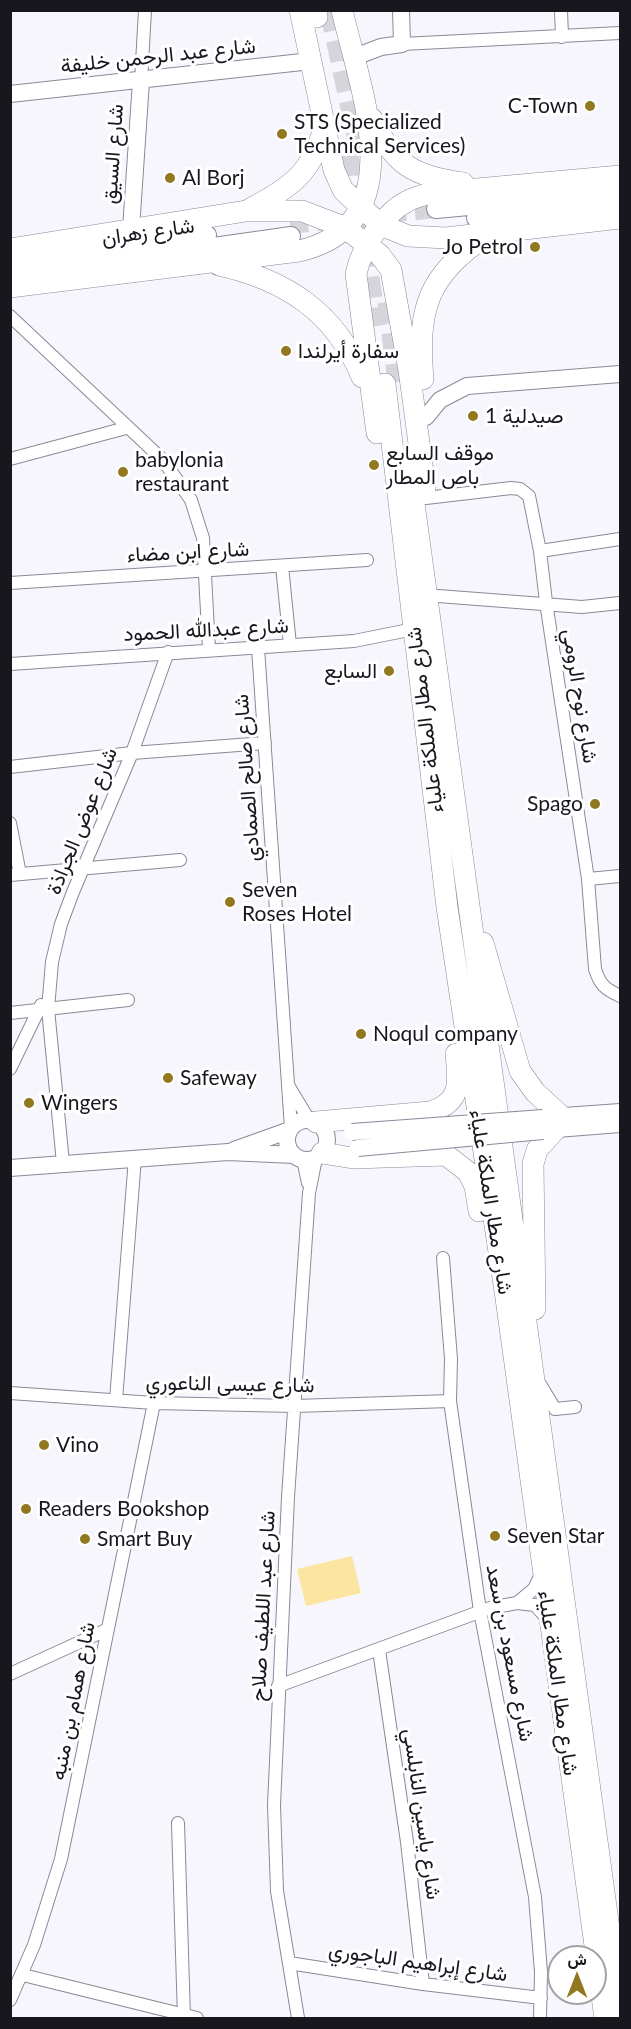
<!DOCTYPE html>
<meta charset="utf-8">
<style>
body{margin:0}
#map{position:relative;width:631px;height:2029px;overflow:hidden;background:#f8f6fd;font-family:Lato,Vazirmatn,sans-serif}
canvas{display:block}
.frame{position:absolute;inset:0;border:12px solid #19171e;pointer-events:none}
.north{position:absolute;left:547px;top:1945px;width:60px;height:60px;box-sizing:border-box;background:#fff;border:2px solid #a3a2a5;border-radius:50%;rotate:0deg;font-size:16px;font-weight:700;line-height:24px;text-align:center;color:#19171e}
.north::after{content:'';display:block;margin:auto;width:21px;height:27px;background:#91781e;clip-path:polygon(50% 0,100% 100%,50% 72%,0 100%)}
</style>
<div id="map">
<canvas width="631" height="2029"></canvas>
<div class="frame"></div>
<div class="north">ش</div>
</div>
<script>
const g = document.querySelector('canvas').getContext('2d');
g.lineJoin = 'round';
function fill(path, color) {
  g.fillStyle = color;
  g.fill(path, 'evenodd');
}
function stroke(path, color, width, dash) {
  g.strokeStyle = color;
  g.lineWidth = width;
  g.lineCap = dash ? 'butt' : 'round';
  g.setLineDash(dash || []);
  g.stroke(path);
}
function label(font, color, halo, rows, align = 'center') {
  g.font = font + ' Lato,Vazirmatn,sans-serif';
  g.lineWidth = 6;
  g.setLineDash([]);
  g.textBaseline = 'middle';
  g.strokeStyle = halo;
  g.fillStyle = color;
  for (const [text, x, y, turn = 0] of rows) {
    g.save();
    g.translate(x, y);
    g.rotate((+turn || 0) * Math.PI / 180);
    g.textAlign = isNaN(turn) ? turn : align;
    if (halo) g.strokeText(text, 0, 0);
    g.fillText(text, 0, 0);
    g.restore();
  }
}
fill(new Path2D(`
 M 352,1556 L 361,1593 L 306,1606 L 297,1569 Z`), '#fce5a1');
stroke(new Path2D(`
 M 388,214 L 436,209
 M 290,225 L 327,221`), '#d7d5dc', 18, [18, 9]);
stroke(new Path2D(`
 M 330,10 L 365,174
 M 348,155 L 377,326
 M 388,302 L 398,382`), '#d7d5dc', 21, [21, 10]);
const street = new Path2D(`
 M 561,10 L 562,37
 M 402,44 L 620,33
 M 141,81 L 145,10
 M 10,316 L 163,460 L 191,500 L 203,538 L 209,649
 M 10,459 L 126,428
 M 426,498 L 511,488 L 520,489 L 529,496 L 540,551 L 546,602 L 588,879 L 595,969 C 600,985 605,989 620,996
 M 540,551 L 620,539
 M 282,566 L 290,645
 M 10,583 L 367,560
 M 438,596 L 582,607 L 620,603
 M 258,648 L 291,1128
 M 10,664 L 354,641 L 404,631
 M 10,767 L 132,753 L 265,743
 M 10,823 L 20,874
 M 10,875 L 180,860
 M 588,879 L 620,876
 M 10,1013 L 128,1000
 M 10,1069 L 41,1005
 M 288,1085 L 309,1120
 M 303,1159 L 308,1183
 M 63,1163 L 48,1009 L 52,962 L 61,924 L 73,892 L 132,753 L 168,652
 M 443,1258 L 451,1359 L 450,1401 L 480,1611 L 535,1897 L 541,1972 L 540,2018
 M 540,1384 L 555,1409
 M 10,1393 L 154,1403 L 295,1406 L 450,1401
 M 116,1400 L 135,1158
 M 555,1409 L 575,1407
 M 517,1603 L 534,1589 L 542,1572
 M 379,1650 L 407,1842 L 423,1984
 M 10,1674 L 106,1630
 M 278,1686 L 490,1608 L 517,1603 L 535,1605 L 549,1621
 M 178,1823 L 184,2018
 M 289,1963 L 423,1984 L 541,1998
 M 23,1975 L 197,2018
 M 10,2000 L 34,1945 L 61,1859 L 154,1403
 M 298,2018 L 277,1891 L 274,1805 L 288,1497 L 309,1193 L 316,1158`);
const secondary = new Path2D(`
 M 352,58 L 381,47 L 402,44 L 401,10
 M 10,94 L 311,61
 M 131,229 L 141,81
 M 426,417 L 440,400 L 467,386 L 620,374
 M 550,1117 L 620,1112
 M287 1140a20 20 0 1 1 40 0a20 20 0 1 1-40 0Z
 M 544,1130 L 620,1124
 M 234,1150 L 290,1130
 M 10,1168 L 228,1152 L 294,1155`);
const primary = new Path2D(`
 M 436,209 L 620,192
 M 476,218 L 620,206
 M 10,260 L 207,235
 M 10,276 L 291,236`);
const highway = new Path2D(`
 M 300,10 L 334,170 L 343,190 L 361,207 L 381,225 L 408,236 L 446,238 L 620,218
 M 315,10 L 317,17
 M 372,119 C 396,166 411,175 463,183
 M 250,209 C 290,188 312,173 324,128
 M 10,249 L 246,211 L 302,211 L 344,227 L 380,255 L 391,270 L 409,370 L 425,487
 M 219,265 C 286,280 335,312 362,377
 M 10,287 L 299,251 C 416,224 359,87 342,10
 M 423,379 C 417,310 427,274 488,235
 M 385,384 L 447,907 L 506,1298 L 605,2018
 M 377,433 L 356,274 C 361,249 383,214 406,202 C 414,197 423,195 433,193 L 620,176
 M 409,467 L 620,2009
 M 483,943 L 520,1071 L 535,1092 L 561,1116
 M 316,1122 L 430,1112 C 462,1102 459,1083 456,1054
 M 322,1153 L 353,1158 L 446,1155 L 468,1172 L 475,1186 L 479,1211
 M 535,1309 L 533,1164 L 537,1150 L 555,1130`);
stroke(street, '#8c8798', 14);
stroke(secondary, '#8c8798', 18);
stroke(primary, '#8c8798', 20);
stroke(highway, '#8c8798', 22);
stroke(street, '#fff', 12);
stroke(secondary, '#fff', 16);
stroke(primary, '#fff', 18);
stroke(highway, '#fff', 21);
const secondaryBridge = new Path2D(`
 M 352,1132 L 543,1118
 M 358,1148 L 543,1131`);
stroke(secondaryBridge, '#8c8798', 18, []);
stroke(secondaryBridge, '#fff', 16);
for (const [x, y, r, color] of [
 [590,106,6,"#91781e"],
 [282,134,6,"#91781e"],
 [170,178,6,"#91781e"],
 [535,247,6,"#91781e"],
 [286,351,6,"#91781e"],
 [473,416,6,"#91781e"],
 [374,465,6,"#91781e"],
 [123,472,6,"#91781e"],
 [389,671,6,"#91781e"],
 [595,804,6,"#91781e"],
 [230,902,6,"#91781e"],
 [361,1034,6,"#91781e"],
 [168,1078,6,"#91781e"],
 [29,1103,6,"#91781e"],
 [44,1445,6,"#91781e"],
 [26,1509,6,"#91781e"],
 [495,1536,6,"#91781e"],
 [85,1539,6,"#91781e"]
]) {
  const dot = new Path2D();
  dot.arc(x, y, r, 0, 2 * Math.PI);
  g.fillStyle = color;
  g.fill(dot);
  stroke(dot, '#fff', 2);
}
label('21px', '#19171e', '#fff', [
 ["شارع عبد الرحمن خليفة",158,56,-6],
 ["شارع السيق",113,154,-86],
 ["شارع زهران",148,232,-8],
 ["شارع ابن مضاء",188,552,-3],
 ["شارع عبدالله الحمود",206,630,-3],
 ["شارع نوح الرومي",580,696,81],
 ["شارع مطار الملكة علياء",425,720,-97],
 ["شارع صالح الصمادي",247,778,-94],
 ["شارع عوض الجراذة",82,821,-68],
 ["شارع مطار الملكة علياء",491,1202,81],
 ["شارع عيسى الناعوري",230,1384,1],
 ["شارع عبد اللطيف صلاح",263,1606,-87],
 ["شارع مسعود بن سعد",510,1653,79],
 ["شارع مطار الملكة علياء",558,1683,82],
 ["شارع همام بن منبه",73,1701,-79],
 ["شارع ياسين النابلسي",422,1814,82],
 ["شارع إبراهيم الباجوري",418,1962,8]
]);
label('21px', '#19171e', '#fff', [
 ["C-Town",578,106,"right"],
 ["STS (Specialized",294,122],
 ["Technical Services)",294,146],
 ["Al Borj",182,178],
 ["Jo Petrol",523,247,"right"],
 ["سفارة أيرلندا",298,351],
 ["صيدلية 1",485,416],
 ["موقف السابع",386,453],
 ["باص المطار",386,477],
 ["babylonia",135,460],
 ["restaurant",135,484],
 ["السابع",377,671,"right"],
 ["Spago",583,804,"right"],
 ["Seven",242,890],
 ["Roses Hotel",242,914],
 ["Noqul company",373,1034],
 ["Safeway",180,1078],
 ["Wingers",41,1103],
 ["Vino",56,1445],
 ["Readers Bookshop",38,1509],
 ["Seven Star",507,1536],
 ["Smart Buy",97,1539]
], 'left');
</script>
